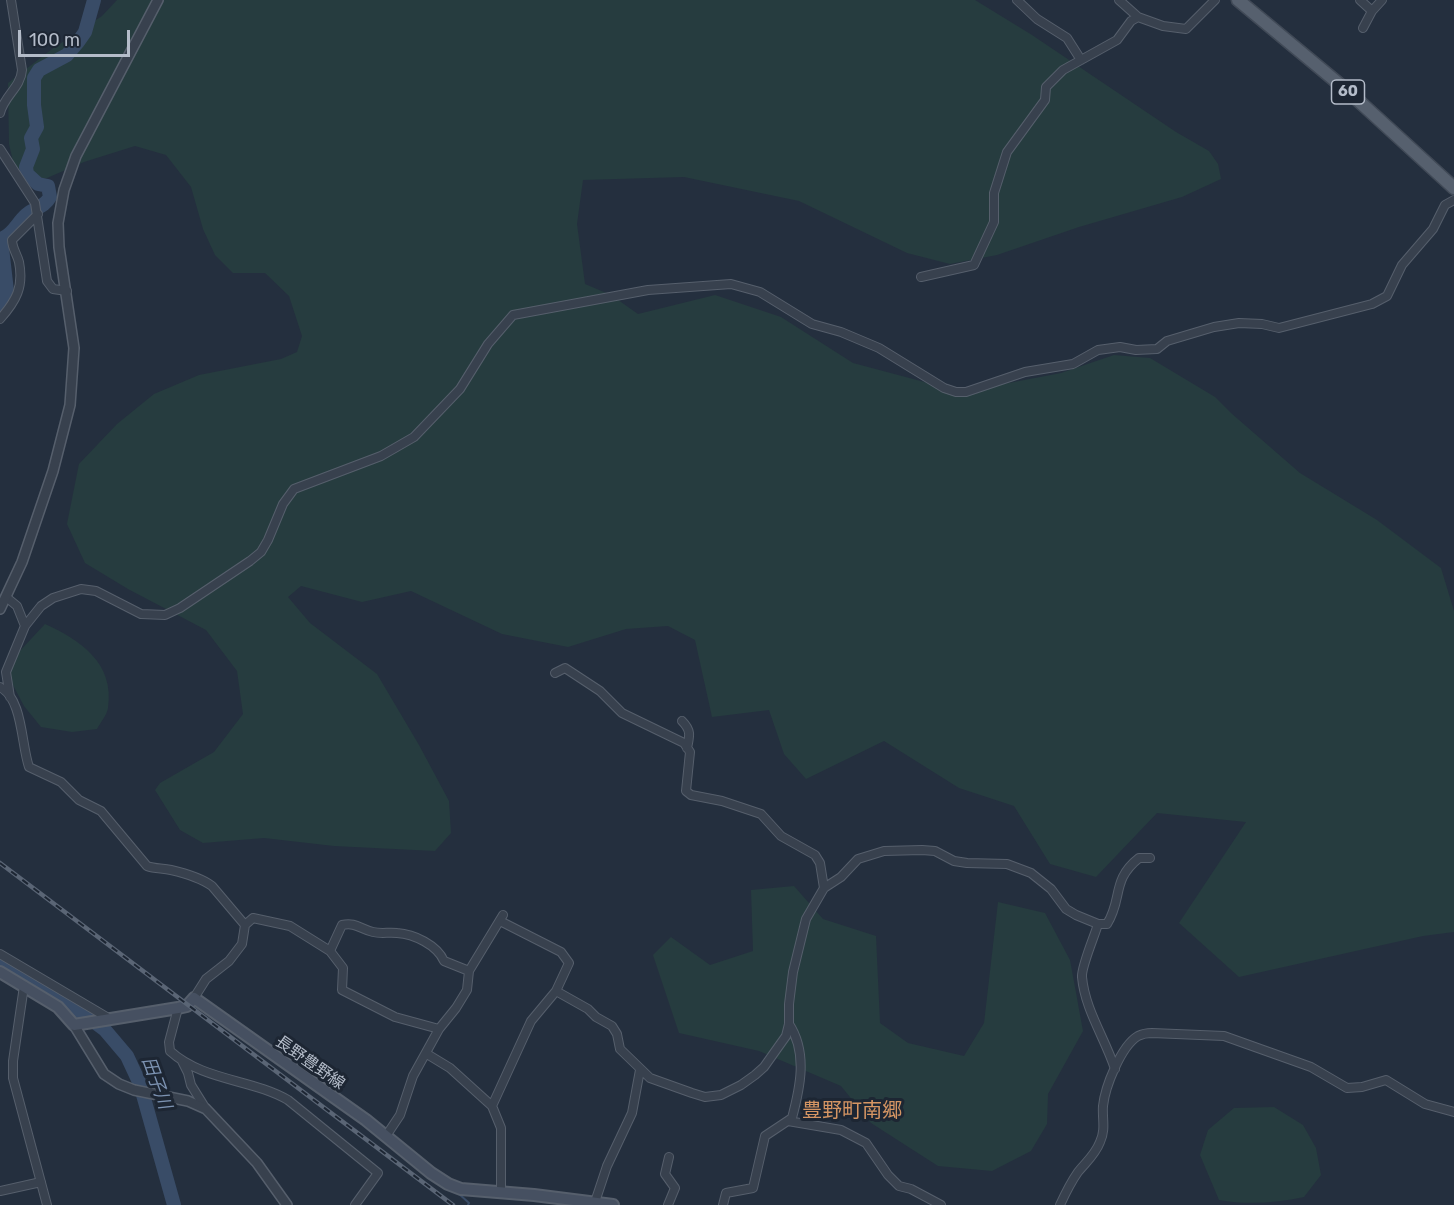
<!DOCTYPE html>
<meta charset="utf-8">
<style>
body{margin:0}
#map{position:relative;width:1454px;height:1205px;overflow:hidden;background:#242f3e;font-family:Rubik,sans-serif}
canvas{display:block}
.scale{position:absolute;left:18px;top:30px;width:112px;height:27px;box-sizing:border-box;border:3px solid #b4bcc9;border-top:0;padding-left:8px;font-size:18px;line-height:21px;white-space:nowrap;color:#b4bcc9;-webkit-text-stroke:4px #1d2633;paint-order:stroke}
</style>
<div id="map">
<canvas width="1454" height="1205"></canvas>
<div class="scale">100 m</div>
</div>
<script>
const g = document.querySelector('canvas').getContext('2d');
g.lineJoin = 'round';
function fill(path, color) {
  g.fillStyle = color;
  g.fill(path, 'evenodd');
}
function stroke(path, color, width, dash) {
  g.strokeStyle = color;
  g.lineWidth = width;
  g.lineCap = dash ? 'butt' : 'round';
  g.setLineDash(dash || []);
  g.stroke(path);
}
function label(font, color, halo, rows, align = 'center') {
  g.font = font + ' Rubik,"Noto Sans JP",sans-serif';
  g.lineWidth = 6;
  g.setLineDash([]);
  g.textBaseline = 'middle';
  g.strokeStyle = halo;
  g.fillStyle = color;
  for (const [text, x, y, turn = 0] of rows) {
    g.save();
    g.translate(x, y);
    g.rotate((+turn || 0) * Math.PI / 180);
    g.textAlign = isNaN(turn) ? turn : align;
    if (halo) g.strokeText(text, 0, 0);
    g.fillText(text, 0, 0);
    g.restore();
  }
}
fill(new Path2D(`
 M 117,0 L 975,0 L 1032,35 L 1176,132 L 1209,151 L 1218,164 L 1221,179 L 1182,197 L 1079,227 L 997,255 L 950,264 L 907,253 L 799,201 L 684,177 L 583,180 L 577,224 L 585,284 L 611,295 L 638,314 L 715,295 L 781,317 L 853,363 L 943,387 L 988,387 L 1061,373 L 1114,355 L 1150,358 L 1215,397 L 1231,413 L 1300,473 L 1377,520 L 1441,568 L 1454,611 L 1454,932 L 1423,936 L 1239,977 L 1179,923 L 1246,822 L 1157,813 L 1096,877 L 1050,864 L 1014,806 L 959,788 L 884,741 L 806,779 L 784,754 L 769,710 L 712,717 L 695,640 L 668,626 L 626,629 L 568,647 L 502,634 L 411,591 L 362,602 L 301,586 L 288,597 L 310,623 L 377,674 L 419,745 L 449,801 L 451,833 L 435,851 L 334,846 L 264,838 L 203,843 L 180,830 L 155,790 L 160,783 L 214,752 L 243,714 L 237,671 L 206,630 L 128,589 L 85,563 L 67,524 L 79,464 L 117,424 L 154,394 L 199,375 L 281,359 L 297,352 L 302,336 L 289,296 L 265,273 L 233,273 L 215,255 L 203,229 L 191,187 L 166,155 L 135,146 L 84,162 L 47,178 L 18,183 L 9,144 L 8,83 L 52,49 L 102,16 Z
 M 45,624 C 80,640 115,663 108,708 C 107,715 100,723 97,729 L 72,732 L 41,727 L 24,706 L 4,668 Z
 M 794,886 L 823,919 L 876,936 L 880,1023 L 908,1043 L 964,1056 L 984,1023 L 998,902 L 1045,913 L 1070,960 L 1083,1031 L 1048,1094 L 1047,1124 L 1031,1151 L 992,1171 L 938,1166 L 871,1123 L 841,1086 L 759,1051 L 679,1033 L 653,955 L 671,937 L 710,965 L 753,951 L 751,890 Z
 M 1274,1107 L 1303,1125 L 1316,1148 L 1321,1175 L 1304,1197 C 1277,1203 1246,1205 1219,1200 L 1200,1155 L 1208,1130 L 1234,1108 Z`), '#263c3f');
stroke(new Path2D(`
 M 458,1193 L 469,1203 L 468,1205`), '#394c67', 2);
stroke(new Path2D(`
 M 1,239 C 13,235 17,223 26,215 C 35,207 44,208 50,197 L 48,186 L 38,184 L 27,174 L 26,167 L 33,149 L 31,138 L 37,127 L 34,105 L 34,78 L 39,70 L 67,55 L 78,42 L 85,32 L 94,0
 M 0,308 L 7,291 L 1,239
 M 0,963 L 81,1012 L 105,1030 L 127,1056 L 140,1084 L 174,1205`), '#394c67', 14);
const minor = new Path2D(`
 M 1017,0 L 1037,19 L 1067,38 L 1081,60
 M 1119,0 L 1138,17
 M 1360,0 L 1372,11 L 1382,0
 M 1363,28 L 1372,11
 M 0,113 C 4,96 21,87 22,70 L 11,0
 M 0,149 L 35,203 L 47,281 L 53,289 L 67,291
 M 921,277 L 974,265 L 994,222 L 994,193 L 1007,152 L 1045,100 L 1046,87 L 1063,70 L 1117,40 L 1131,21 L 1138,17 L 1163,26 L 1186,29 L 1215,0
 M 0,319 C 16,301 24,287 19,262 C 17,254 12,248 12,240 L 38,214
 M 6,597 L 17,606 L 25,626
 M 555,673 L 565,668 L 600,691 L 622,713 L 684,743 L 690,752 L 686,791 L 691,795 L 722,801 L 761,814 L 781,836 L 815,855 L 820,863 L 824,888
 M 0,687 C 23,699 21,744 29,767 L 61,782 L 79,800 L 101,811 L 147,866 C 155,869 162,868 171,870 C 184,873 201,878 212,886 L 245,925 L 242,944 L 229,961 L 206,979 L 194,998
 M 10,697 L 6,672 L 25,626 L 41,606 L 53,598 L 81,589 L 96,591 L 141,614 L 165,615 L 180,608 L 250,561 L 261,552 L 268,540 L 283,504 L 294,489 L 381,456 L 414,437 L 460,389 L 488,344 L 513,315 L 648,290 L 731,284 L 760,292 L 812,324 L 841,332 L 879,348 L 944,388 L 956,392 L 966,392 L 1025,372 L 1073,364 L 1098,350 L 1120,347 L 1136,350 L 1157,349 L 1167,341 L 1214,327 L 1239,323 L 1262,324 L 1279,328 L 1372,304 L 1387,296 L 1402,265 L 1433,229 L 1445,205 L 1454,200
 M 682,721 C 691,730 690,735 687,748
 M 500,921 L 561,952 L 569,963 L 556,991 L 588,1009 L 596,1017 L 612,1026 L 617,1034 L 620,1049 L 650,1078 L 692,1093 L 705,1097 L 721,1095 L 741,1085 L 755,1075 L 764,1067 L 786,1036 L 789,1024 L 789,1004 L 793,972 L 806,919 L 824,888 L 841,877 L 858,859 L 884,851 L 922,850 L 935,851 L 954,861 L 967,863 L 1007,864 L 1031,873 L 1051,889 L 1066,909 L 1076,915 L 1098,924 C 1095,935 1081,967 1082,977 C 1085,1010 1105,1038 1115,1069
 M 1098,924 L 1107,924 C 1123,899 1111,880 1139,858 L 1150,858
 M 245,925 L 253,918 L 290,926 L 330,951 L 343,968 L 342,990 L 395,1017 L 439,1029
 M 330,951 L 342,925 C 356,922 360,929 373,932 C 381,934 389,932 397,933 C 414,934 437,945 444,961 L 469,971
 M 0,954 L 110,1019
 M 24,986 L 13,1061 L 13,1078 L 47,1205
 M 178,1008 L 169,1042 L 170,1051 C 203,1081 252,1079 288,1100 L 378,1173 L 355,1205
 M 427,1054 L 450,1068 L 492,1106
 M 182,1061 L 188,1073 L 191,1085 L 206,1109
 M 788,1121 L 841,1130 L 866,1143 L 888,1175 L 899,1186 L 911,1189 L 941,1205
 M 386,1136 L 400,1115 L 413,1076 L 439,1029 L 456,1008 L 467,990 L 469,971 L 503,915
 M 0,1191 L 41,1182
 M 501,1192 L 501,1128 L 492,1106 L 531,1021 L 556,991
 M 595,1202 L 607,1166 L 632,1113 L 640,1070
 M 668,1205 L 675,1188 L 665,1174 L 669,1157
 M 723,1205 L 726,1193 L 753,1188 L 765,1136 L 792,1118 C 800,1088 808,1053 789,1024
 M 1060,1205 C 1065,1194 1071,1182 1078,1172 C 1086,1162 1095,1155 1100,1142 C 1106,1129 1102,1119 1103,1106 C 1105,1087 1121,1046 1138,1036 C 1142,1034 1147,1033 1152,1033 L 1224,1036 L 1311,1067 L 1347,1088 L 1362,1087 L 1386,1080 L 1425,1104 L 1454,1112`);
const tertiary = new Path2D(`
 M 0,609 L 22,562 L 53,471 L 70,405 L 74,348 L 59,247 L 58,223 L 64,190 L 76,156 L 158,0
 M 74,1025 L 104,1074 L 119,1084 L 134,1090 L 188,1101 L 206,1109 L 257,1163 L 287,1205`);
const secondary = new Path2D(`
 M 0,972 L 58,1007 L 74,1025 L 178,1008 L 187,1006 L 194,998 L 366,1120 L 431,1173 L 448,1184 L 461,1189 L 534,1195 L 613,1205`);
const primary = new Path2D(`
 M 1238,0 L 1350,93 L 1454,188`);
stroke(minor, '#565f6c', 10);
stroke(tertiary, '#565f6c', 12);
stroke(secondary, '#565f6c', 14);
stroke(primary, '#414a57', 15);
stroke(minor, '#38414e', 8);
stroke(tertiary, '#38414e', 9);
stroke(secondary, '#465061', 10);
stroke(primary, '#56606e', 12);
const rail = new Path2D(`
 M 0,863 L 453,1205`);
stroke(rail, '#5a6575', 4.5);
stroke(rail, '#1d2633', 2, [7]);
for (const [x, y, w] of [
 [1348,92,33]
]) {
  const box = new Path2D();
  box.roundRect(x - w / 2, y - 12, w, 24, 4.5);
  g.fillStyle = '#1d2633';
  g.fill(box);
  stroke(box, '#b4bcc9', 1.5);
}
label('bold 15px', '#b4bcc9', null, [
 ["60",1348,92]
]);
label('16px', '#b4bcc9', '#1d2633', [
 ["長野豊野線",310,1063,35]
]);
label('italic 18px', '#7c92b1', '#1d2633', [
 ["田子川",156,1083,70]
]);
label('20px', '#d59563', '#1d2633', [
 ["豊野町南郷",852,1111]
]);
</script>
